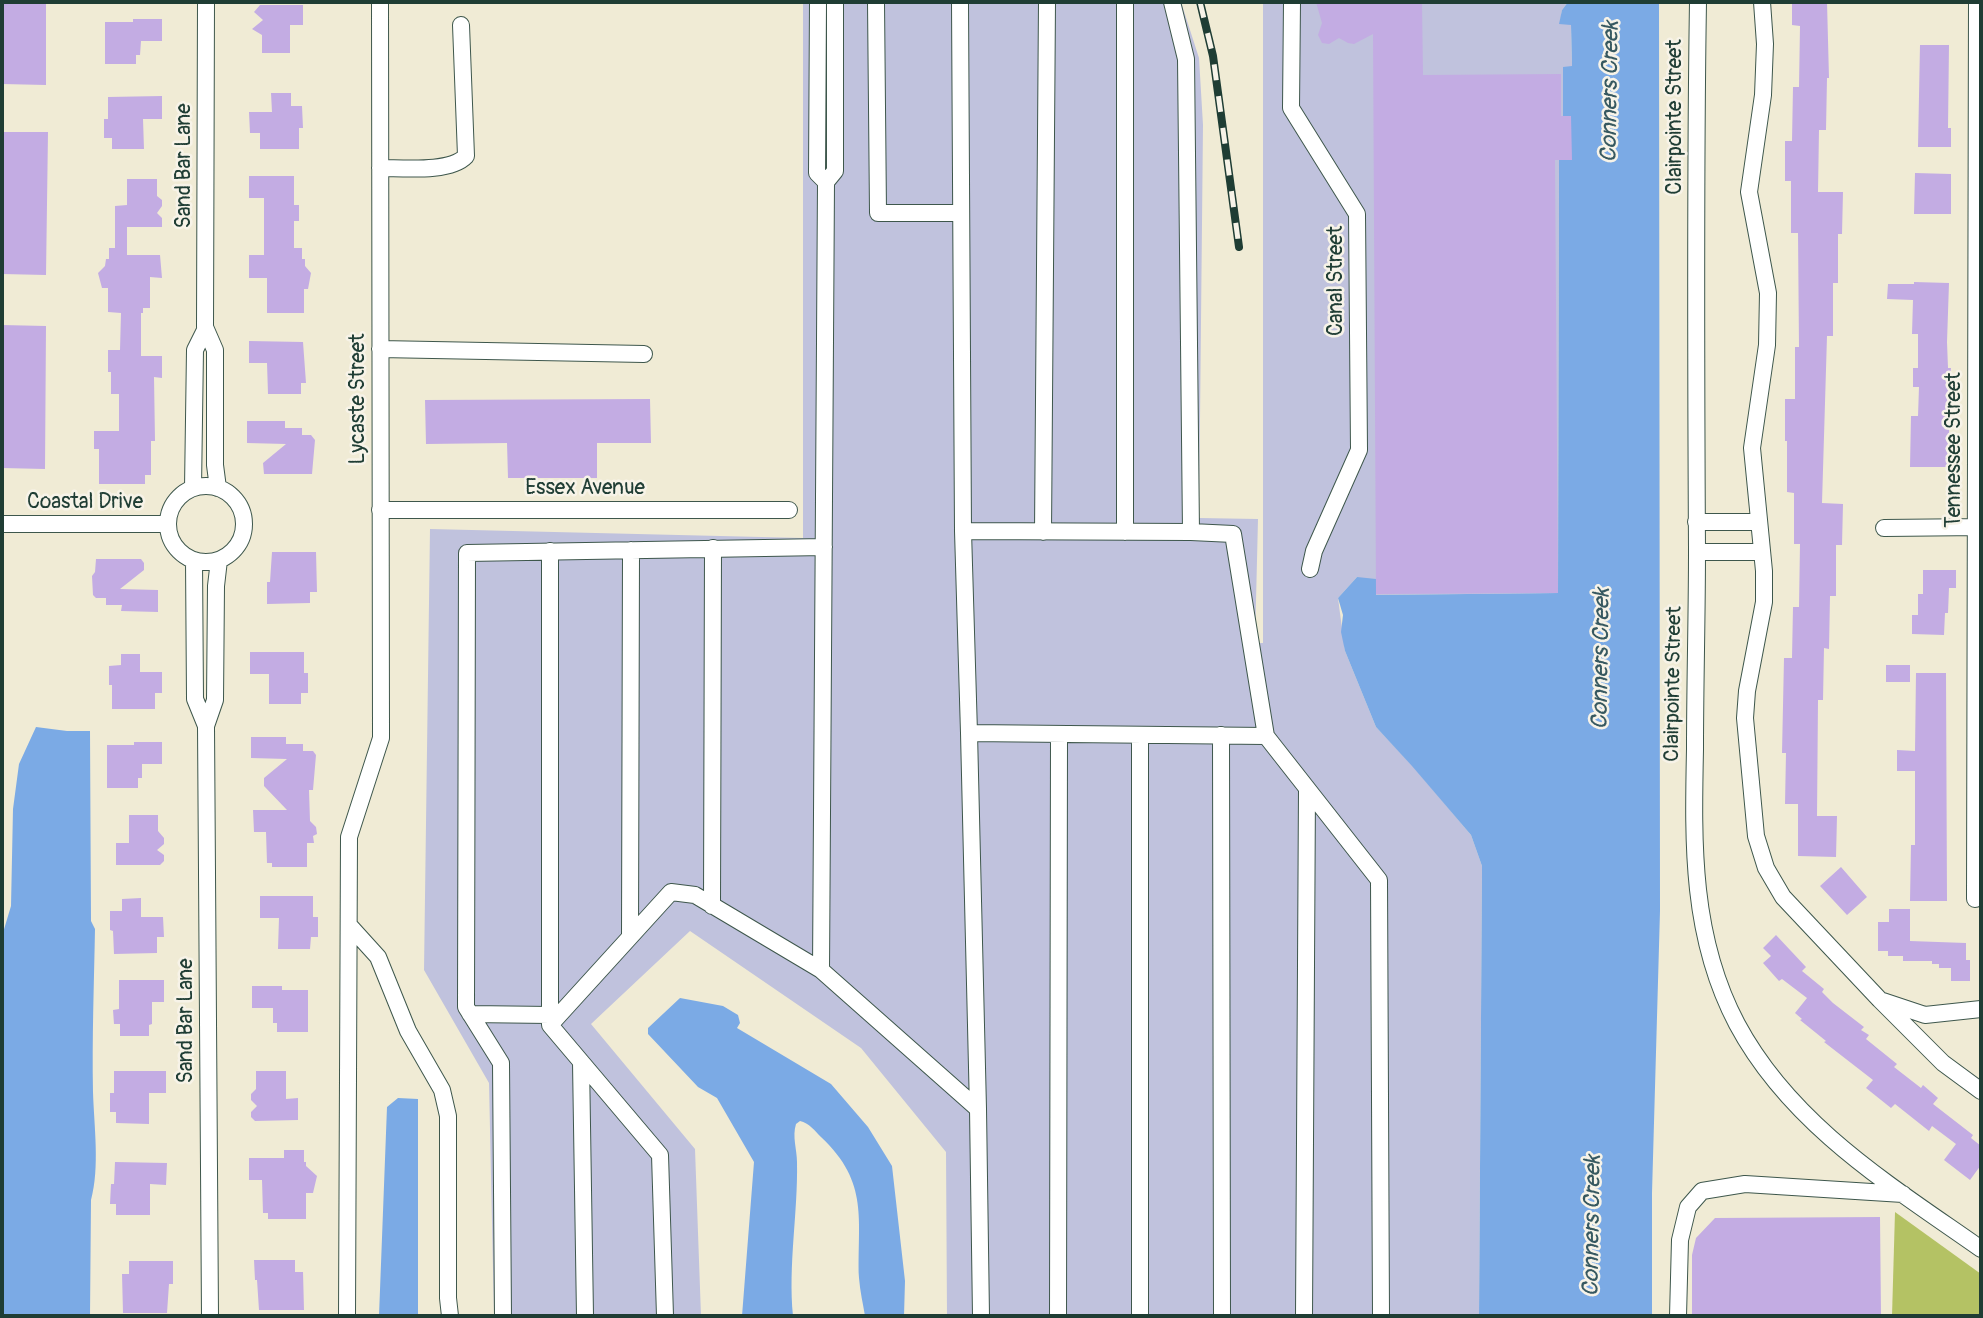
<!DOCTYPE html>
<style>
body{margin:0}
#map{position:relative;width:1983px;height:1318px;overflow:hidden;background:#f0ebd5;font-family:Pangolin,sans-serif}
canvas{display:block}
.frame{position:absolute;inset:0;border:4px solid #1f3d34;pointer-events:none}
</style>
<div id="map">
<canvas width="1983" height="1318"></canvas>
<div class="frame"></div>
</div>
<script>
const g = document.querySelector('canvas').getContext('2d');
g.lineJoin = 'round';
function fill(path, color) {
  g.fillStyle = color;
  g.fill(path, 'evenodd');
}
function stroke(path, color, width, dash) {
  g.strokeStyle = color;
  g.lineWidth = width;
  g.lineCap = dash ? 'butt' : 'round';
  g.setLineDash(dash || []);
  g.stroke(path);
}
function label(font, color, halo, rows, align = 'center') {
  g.font = font + ' Pangolin,sans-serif';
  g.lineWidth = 5;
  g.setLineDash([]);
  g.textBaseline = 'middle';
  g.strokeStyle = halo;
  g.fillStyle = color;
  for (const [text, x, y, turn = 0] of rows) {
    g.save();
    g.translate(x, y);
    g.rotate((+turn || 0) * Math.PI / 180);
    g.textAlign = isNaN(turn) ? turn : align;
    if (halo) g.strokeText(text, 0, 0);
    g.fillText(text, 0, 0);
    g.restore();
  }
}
fill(new Path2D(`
 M 803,2 L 1181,2 L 1199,58 L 1203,125 L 1199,518 L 1258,519 L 1255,643 L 1263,643 L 1263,2 L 1568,2 L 1562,10 L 1560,24 L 1571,24 L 1572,67 L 1564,67 L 1563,117 L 1559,159 L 1558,593 L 1376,595 L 1357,577 L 1338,598 L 1345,651 L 1376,727 L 1412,765 L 1471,835 L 1482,866 L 1479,1316 L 947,1316 L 946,1152 L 861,1048 L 690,931 L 591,1024 L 695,1149 L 701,1316 L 494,1316 L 489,1083 L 424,970 L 430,529 L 803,538 Z`), '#c0c2dd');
fill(new Path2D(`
 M 1895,1212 L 1981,1274 L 1981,1316 L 1892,1316 Z`), '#b4c264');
fill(new Path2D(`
 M 1568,2 L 1659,2 L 1660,911 L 1652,1193 L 1652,1316 L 1479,1316 L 1482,866 L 1471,835 L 1412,766 L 1376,727 L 1345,651 L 1341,632 L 1343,615 L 1338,598 L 1357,577 L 1376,579 L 1376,595 L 1558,593 L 1559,159 L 1563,117 L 1563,67 L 1572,66 L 1571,25 L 1559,24 L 1562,10 Z
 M 36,727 L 67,731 L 90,731 L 91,921 L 95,929 C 94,984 92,1038 93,1092 C 94,1126 100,1167 91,1200 L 90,1316 L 2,1316 L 2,936 L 11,906 L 13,809 L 19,764 Z
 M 680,998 L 723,1006 L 738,1015 L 740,1023 L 737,1028 L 831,1084 L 868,1127 L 892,1166 L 905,1281 L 904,1316 L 865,1316 C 863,1304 860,1291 859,1278 C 857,1220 870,1183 821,1137 C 815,1131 809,1123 800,1121 L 796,1124 C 792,1137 797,1149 797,1162 C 798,1213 788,1265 793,1316 L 742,1316 L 754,1162 L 717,1098 L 698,1087 L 648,1034 L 648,1028 Z
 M 398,1098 L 418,1099 L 418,1316 L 379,1316 L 387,1107 Z`), '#7baae5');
fill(new Path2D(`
 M 2,2 L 46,2 L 46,85 L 2,84 Z
 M 1316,2 L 1422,2 L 1423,75 L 1561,74 L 1561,116 L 1571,116 L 1572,160 L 1555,160 L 1558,593 L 1376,594 L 1373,34 L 1354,44 L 1348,43 L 1339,38 L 1329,44 L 1322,43 L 1318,35 L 1322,23 Z
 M 1792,2 L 1827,2 L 1829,78 L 1827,78 L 1826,130 L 1819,130 L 1818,192 L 1843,192 L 1842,234 L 1838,234 L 1838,283 L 1833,283 L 1833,336 L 1827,336 L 1822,503 L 1843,504 L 1842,545 L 1836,545 L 1836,596 L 1830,596 L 1829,649 L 1824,648 L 1823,700 L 1818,700 L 1817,816 L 1837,816 L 1836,857 L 1798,856 L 1798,804 L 1785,804 L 1786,753 L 1782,753 L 1784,658 L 1792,658 L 1793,607 L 1799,607 L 1800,544 L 1794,544 L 1794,493 L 1787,492 L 1787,441 L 1785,441 L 1785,399 L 1795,399 L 1795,347 L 1799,347 L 1798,233 L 1791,233 L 1791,181 L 1785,181 L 1785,141 L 1792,141 L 1793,87 L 1799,87 L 1800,26 L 1792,25 Z
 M 260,5 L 303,5 L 303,25 L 290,25 L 290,53 L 262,53 L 262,35 L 252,29 L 263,20 L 254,12 Z
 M 133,19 L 162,19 L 162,41 L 141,41 L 140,55 L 136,55 L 136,64 L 105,64 L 105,22 L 133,22 Z
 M 1920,45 L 1949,45 L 1948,128 L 1951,128 L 1951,147 L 1918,147 Z
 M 271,93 L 291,93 L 291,106 L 302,106 L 303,128 L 299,128 L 299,149 L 260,149 L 260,133 L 250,133 L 249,112 L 272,112 Z
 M 162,96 L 162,119 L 143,119 L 144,149 L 112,149 L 112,138 L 104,138 L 104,119 L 108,119 L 108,97 Z
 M 2,132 L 48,132 L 46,275 L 2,274 Z
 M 1915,173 L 1951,174 L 1951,214 L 1914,214 Z
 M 249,176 L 294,176 L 294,205 L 299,205 L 299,221 L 294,221 L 294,248 L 302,248 L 302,259 L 305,259 L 305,266 L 311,273 L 308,289 L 304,289 L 304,313 L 267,313 L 267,278 L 249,278 L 249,255 L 264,255 L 264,198 L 249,198 Z
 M 127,179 L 157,179 L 157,196 L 162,200 L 162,206 L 157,213 L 162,218 L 162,227 L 127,227 L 127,255 L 160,255 L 162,278 L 150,277 L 150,308 L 143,308 L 143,313 L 141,313 L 141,356 L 162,356 L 162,378 L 154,377 L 155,441 L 151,441 L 151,475 L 145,475 L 145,484 L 99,484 L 99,449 L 94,449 L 94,431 L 119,431 L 119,394 L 111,394 L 111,372 L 108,372 L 108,350 L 120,350 L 121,313 L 108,312 L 108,288 L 102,288 L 98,273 L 105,266 L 106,259 L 109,259 L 109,248 L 115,248 L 115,206 L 127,205 Z
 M 1914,282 L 1949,283 L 1947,342 L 1948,368 L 1951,368 L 1949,387 L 1949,416 L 1950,416 L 1947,467 L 1910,467 L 1911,416 L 1918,416 L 1919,387 L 1913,387 L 1913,368 L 1918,368 L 1918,334 L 1912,334 L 1913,300 L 1887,299 L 1888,284 L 1914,284 Z
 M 2,325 L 46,326 L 45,469 L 2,468 Z
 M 249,341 L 303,342 L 306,383 L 301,383 L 301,394 L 268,394 L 267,363 L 249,363 Z
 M 650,399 L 651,443 L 597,443 L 597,478 L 508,478 L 507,443 L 426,444 L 425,400 Z
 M 247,421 L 285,421 L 285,428 L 302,428 L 302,435 L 311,435 L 315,440 L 312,474 L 264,474 L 263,463 L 286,444 L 247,443 Z
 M 272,552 L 316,552 L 317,592 L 310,592 L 310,603 L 267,604 L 267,582 L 270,582 Z
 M 96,559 L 141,559 L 144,563 L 144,570 L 120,589 L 158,590 L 158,612 L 121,611 L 122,605 L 106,605 L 106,598 L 96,598 L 93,595 L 92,576 L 95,572 Z
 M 1923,570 L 1956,570 L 1956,588 L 1949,588 L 1948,613 L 1945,613 L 1944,635 L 1912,634 L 1912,615 L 1918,615 L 1918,594 L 1923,594 Z
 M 250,652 L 304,652 L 304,673 L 308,673 L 308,693 L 301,693 L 301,704 L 269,704 L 269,674 L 250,674 Z
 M 121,654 L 140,654 L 140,672 L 162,672 L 162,693 L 155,693 L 155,709 L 112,709 L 112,685 L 109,685 L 109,666 L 121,665 Z
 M 1886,665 L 1910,665 L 1910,682 L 1886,682 Z
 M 1916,673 L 1946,673 L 1947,901 L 1910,901 L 1911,845 L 1915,845 L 1915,771 L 1897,771 L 1897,750 L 1915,751 Z
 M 251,737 L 286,737 L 286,744 L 303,744 L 303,751 L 313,751 L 316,755 L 313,790 L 309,790 L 310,821 L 316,827 L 317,834 L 313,836 L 314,843 L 307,843 L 307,867 L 272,867 L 272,863 L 267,863 L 266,832 L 254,832 L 253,810 L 287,810 L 264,786 L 264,778 L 287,759 L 251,758 Z
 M 134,742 L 162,742 L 162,764 L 142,764 L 142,778 L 138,778 L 138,788 L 107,788 L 107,745 L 134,745 Z
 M 129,815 L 158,815 L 158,831 L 164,838 L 164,844 L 157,850 L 164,855 L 164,861 L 160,865 L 116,865 L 116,843 L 129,843 Z
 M 1841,867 L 1867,897 L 1847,915 L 1820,886 Z
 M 260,896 L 313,896 L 313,917 L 318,917 L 318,937 L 311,937 L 310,949 L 278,949 L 279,918 L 260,918 Z
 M 141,898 L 141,917 L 163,917 L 164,937 L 157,937 L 157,953 L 114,954 L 113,931 L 110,930 L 110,911 L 122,911 L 122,899 Z
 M 1889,909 L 1910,909 L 1910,941 L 1966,943 L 1966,960 L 1970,960 L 1970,981 L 1951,981 L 1951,968 L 1939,968 L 1939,964 L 1932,964 L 1932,961 L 1903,961 L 1903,956 L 1888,956 L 1888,951 L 1878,951 L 1878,922 L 1889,922 Z
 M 1776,935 L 1806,967 L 1802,971 L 1824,989 L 1822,992 L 1833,1003 L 1864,1027 L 1861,1030 L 1869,1035 L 1866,1039 L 1897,1064 L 1894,1067 L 1921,1088 L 1923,1085 L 1938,1098 L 1933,1104 L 1973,1135 L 1971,1138 L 1981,1146 L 1981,1165 L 1970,1180 L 1944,1160 L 1956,1144 L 1932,1126 L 1929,1131 L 1895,1104 L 1891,1108 L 1866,1088 L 1873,1080 L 1824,1042 L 1826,1041 L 1800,1020 L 1802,1019 L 1795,1013 L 1807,998 L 1782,979 L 1779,981 L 1763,963 L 1771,956 L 1763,948 Z
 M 119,980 L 164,980 L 164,1002 L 152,1002 L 152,1024 L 149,1025 L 149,1036 L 120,1036 L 120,1024 L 114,1024 L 113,1010 L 119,1009 Z
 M 252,986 L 282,986 L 282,990 L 308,990 L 308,1032 L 277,1032 L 277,1023 L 273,1023 L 273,1008 L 252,1008 Z
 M 114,1071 L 166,1071 L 166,1093 L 149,1093 L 149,1124 L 116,1123 L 116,1112 L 110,1112 L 110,1093 L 114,1093 Z
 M 256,1071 L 286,1071 L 286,1099 L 298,1098 L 298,1120 L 255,1121 L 251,1117 L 251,1112 L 257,1106 L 251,1100 L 251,1094 L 256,1089 Z
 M 284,1150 L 304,1150 L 304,1162 L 306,1162 L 306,1166 L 317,1176 L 313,1193 L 306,1193 L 306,1219 L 268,1219 L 268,1213 L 263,1213 L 262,1180 L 249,1180 L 249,1158 L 284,1158 Z
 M 115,1162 L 167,1163 L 166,1185 L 150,1184 L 150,1215 L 116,1215 L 116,1204 L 110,1204 L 111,1184 L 114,1184 Z
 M 1880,1217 L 1881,1316 L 1692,1316 L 1692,1255 L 1696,1238 L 1715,1218 Z
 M 254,1260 L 295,1260 L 295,1272 L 303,1272 L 304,1310 L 259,1310 L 257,1280 L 255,1280 Z
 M 129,1261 L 173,1261 L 173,1284 L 169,1284 L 167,1313 L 123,1313 L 122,1274 L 129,1274 Z`), '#c3ace3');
const minor = new Path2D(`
 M 206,2 L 205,327 L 215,350 L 215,465 L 218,488
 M 818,2 L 817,173 L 826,182 L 835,171 L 835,2
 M 876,2 L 878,213 L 960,213
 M 960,2 L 963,531 L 1191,532
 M 1172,2 L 1186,59 L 1191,532 L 1233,534 L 1266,736 L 1379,880 L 1381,1316
 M 1292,2 L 1291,108 L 1357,214 L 1359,450 L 1314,551 L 1310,569
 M 1698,2 C 1695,185 1696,368 1697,550 C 1697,617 1695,683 1695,749 C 1693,844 1691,937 1737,1024 C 1791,1125 1890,1185 1981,1249
 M 1762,2 L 1765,44 L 1763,95 L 1749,192 L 1768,293 L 1767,345 L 1752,448 L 1764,571 L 1764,602 L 1747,691 L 1745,718 L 1756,836 L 1766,868 L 1783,897 L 1880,1000 L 1943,1063 L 1981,1091
 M 380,168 C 403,168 450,173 466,156 L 461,25
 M 826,182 L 821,970 L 978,1109 L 981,1316
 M 380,349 L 644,354
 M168 524a38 38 0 1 1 76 0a38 38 0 1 1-76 0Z
 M 193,488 L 195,350 L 205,330
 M 380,510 L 789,510
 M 1696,522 L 1758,522
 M 2,524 L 167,524
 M 1884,528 L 1981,527
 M 963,531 L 969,733
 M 1043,532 L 1047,2
 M 1125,532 L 1125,2
 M 1697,552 L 1761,552
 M 194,560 L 195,699 L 206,726
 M 1140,735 L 1140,1316
 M 1221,735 L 1222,1316
 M 1975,899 L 1977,2
 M 712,906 L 713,548
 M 349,925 L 378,957 L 408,1031 L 442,1090 L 448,1116 L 448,1298 L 450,1316
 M 630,936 L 631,550
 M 1883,1001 L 1925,1015 L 1981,1009
 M 470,1014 L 550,1015
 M 550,1025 L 550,551
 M 581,1062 L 585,1316
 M 978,1109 L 969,733 L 1266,736
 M 210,1316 L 206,726 L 215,700 L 216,586 L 219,560
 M 347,1316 L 349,837 L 381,738 L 380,2
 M 503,1316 L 501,1063 L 466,1007 L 467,553 L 824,547
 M 665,1316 L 660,1155 L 550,1025 L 671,892 L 695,895 L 821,970
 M 1058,1316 L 1059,734
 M 1304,1316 L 1307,788
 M 1678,1316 L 1680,1240 L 1688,1207 L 1702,1191 L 1745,1184 L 1903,1194`);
stroke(minor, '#3e574c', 18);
stroke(minor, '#fff', 16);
const rail = new Path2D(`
 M 1200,2 L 1213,56 L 1239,247`);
stroke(rail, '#1f3d34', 8);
stroke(rail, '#f7f3e8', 5, [16]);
label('21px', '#1f3d34', '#f7f3e8', [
 ["Clairpointe Street",1676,117,-90],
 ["Sand Bar Lane",185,166,-90],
 ["Canal Street",1337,281,-90],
 ["Lycaste Street",359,399,-90],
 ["Tennessee Street",1955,450,-90],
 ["Essex Avenue",585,489],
 ["Coastal Drive",85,503],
 ["Clairpointe Street",1674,684,-89],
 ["Sand Bar Lane",187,1021,-90]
]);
label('italic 23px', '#365860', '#f7f3e8', [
 ["Conners Creek",1611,92,-89],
 ["Conners Creek",1602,659,-89],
 ["Conners Creek",1593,1226,-89]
]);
</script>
